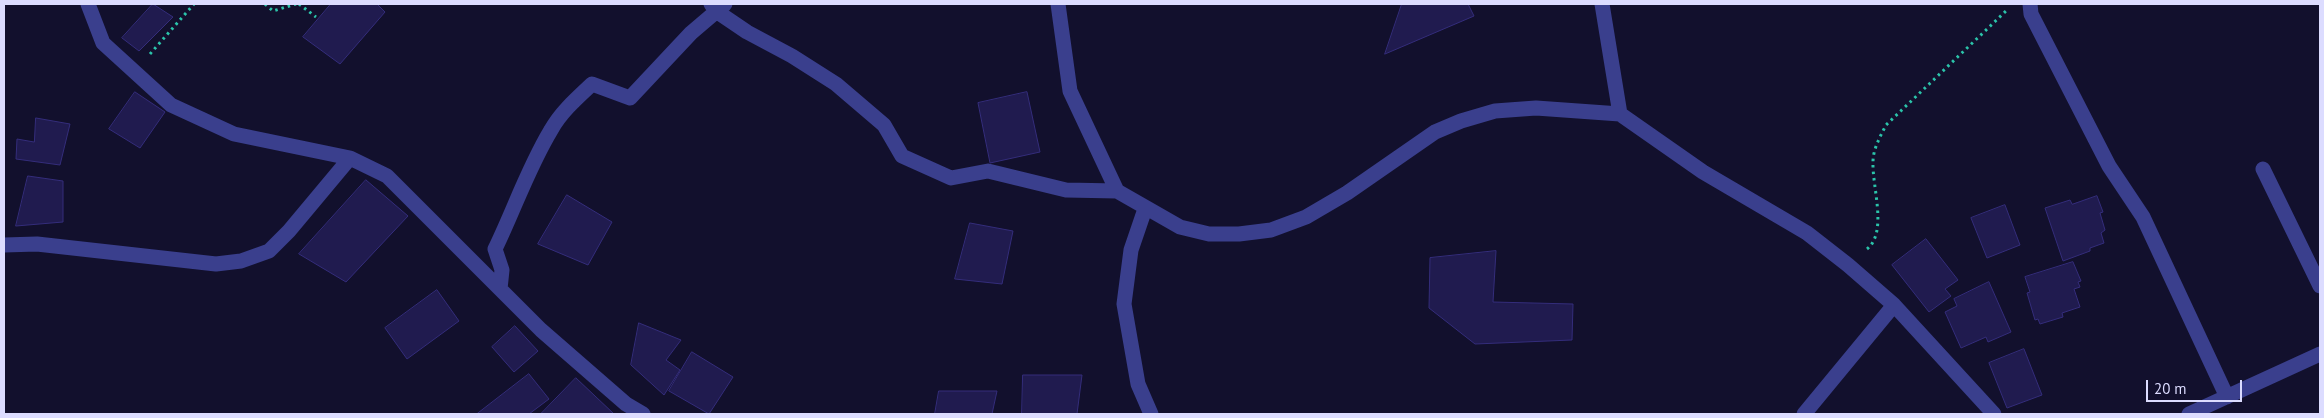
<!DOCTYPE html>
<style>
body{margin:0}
#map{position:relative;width:2324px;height:418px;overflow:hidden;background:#12102d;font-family:"PT Sans",sans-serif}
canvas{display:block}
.frame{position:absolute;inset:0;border:5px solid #dcdcff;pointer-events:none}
.scale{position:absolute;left:2146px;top:380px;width:96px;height:22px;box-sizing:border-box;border:2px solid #dcdcff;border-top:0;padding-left:6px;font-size:15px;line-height:18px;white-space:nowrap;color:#dcdcff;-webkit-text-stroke:4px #12102d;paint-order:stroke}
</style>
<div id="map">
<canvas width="2324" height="418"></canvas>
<div class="frame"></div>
<div class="scale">20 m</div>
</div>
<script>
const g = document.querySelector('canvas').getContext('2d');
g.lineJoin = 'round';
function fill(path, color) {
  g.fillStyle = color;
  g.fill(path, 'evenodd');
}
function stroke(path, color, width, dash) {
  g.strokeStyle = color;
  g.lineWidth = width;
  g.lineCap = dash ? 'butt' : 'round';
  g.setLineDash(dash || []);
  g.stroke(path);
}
const building = new Path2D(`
 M 153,4 L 173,17 L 139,51 L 122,38 Z
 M 331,4 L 377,4 L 385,12 L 340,64 L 303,37 Z
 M 1402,4 L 1468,4 L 1474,16 L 1385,54 Z
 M 135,92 L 165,112 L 140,148 L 109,129 Z
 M 1027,92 L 1040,152 L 990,163 L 978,103 Z
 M 36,118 L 70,124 L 60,165 L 16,159 L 17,139 L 34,142 Z
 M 28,176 L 63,181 L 63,222 L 16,226 Z
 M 366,180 L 408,216 L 346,282 L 299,254 Z
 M 567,195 L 612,222 L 588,265 L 538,244 Z
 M 2097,196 L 2103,212 L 2100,213 L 2105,230 L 2101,233 L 2104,243 L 2090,248 L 2090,251 L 2063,261 L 2045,208 L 2070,200 L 2072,204 Z
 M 2005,205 L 2020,245 L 1987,258 L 1971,218 Z
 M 970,223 L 1013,231 L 1002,284 L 955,279 Z
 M 1926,239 L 1958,280 L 1945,289 L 1951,296 L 1929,312 L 1892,265 Z
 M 1496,251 L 1493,302 L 1573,304 L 1572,340 L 1475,344 L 1429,308 L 1430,258 Z
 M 2073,262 L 2081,281 L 2078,282 L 2080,287 L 2074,289 L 2080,307 L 2062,313 L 2063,317 L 2040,324 L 2038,319 L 2035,320 L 2027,293 L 2030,292 L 2025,277 Z
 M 1989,282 L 2011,332 L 1988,342 L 1986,337 L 1961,348 L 1945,312 L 1957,306 L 1954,299 Z
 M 437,290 L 459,321 L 407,359 L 385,328 Z
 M 639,323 L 681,340 L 666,360 L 680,370 L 664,395 L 631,365 Z
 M 515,326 L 538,351 L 514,372 L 492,347 Z
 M 2024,349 L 2042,395 L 2007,408 L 1989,363 Z
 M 692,352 L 733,377 L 709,414 L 669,391 Z
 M 529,374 L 549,399 L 529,414 L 477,414 Z
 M 1023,375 L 1082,375 L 1077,414 L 1022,414 Z
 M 576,378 L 614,414 L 544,414 L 542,413 Z
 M 939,391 L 997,391 L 992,414 L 935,414 Z`);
fill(building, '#201b4f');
stroke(building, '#342d7b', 1);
stroke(new Path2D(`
 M 265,4 L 273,11 L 296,4
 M 299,4 L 316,17
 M 150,54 L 194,4
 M 1867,249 C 1888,232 1872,187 1873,162 C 1873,149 1880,137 1886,125 L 2006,11`), '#2bc4aa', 3, [2.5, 4]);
stroke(new Path2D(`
 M 88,4 L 103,43 L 171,105 L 234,134 L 350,158 L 387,176 L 541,330 L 626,404 L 643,414
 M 711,4 L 716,11 L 747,32 L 792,56 L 836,84 L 884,125 L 902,156 L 951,178 L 988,171 L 1066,190 L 1117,191 L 1180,227 L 1209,234 L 1239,234 L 1271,230 L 1306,217 L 1347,193 L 1435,132 L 1461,121 L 1495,111 L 1536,108 L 1620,114 L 1703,172 L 1807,233 L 1848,265 L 1894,305 L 1994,414
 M 1058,4 L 1070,91 L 1117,191
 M 1602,4 L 1620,114
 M 2030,4 L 2031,14 L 2109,166 L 2143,217 L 2227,397
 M 2263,169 L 2320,286
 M 1145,209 L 1131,250 L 1124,304 L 1138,384 L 1151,414
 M 4,245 L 37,244 L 216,264 L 241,261 L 269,251 L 289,231 L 350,158
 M 500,289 L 502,270 L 495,249 C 514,210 528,168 551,130 C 561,112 577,98 592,84 L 630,98 L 691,33 L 725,4
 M 1804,414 L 1894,305
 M 2189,414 L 2320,354`), '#3a3f8d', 15);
</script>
